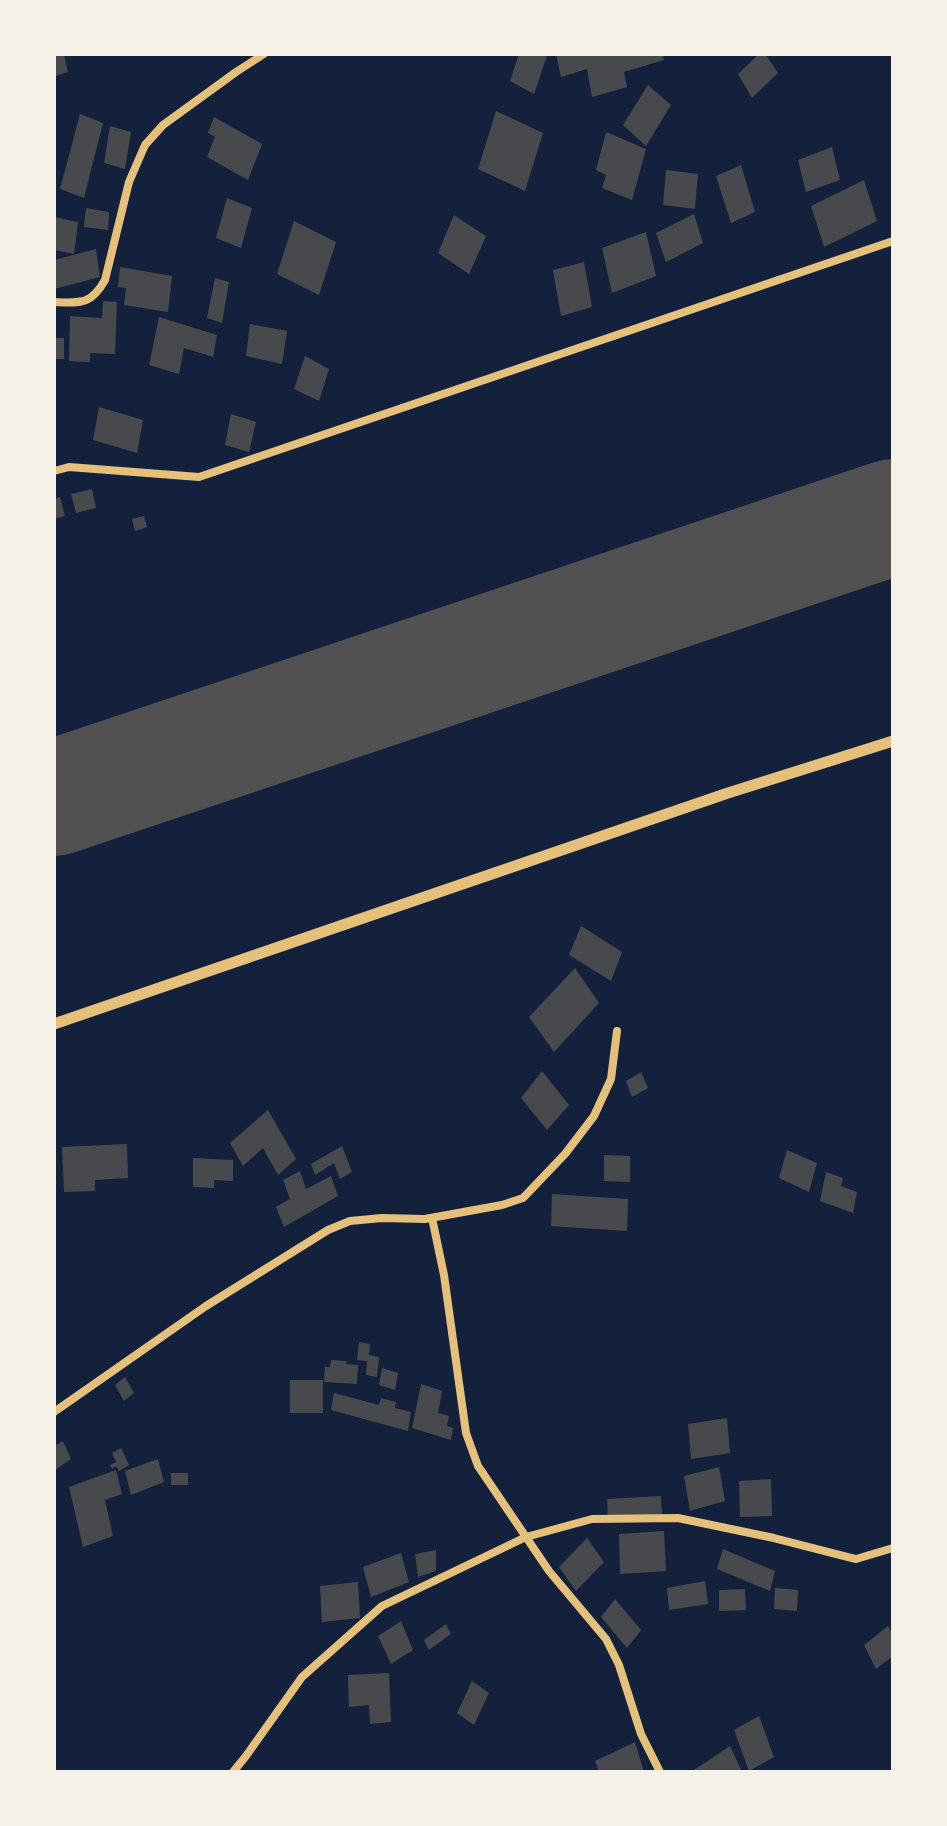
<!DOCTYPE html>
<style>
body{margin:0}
#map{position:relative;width:947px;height:1826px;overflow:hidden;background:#14213d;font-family:Arial,sans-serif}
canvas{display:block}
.frame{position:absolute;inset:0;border:56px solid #f6f1e7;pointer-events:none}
</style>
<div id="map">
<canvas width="947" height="1826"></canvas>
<div class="frame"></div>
</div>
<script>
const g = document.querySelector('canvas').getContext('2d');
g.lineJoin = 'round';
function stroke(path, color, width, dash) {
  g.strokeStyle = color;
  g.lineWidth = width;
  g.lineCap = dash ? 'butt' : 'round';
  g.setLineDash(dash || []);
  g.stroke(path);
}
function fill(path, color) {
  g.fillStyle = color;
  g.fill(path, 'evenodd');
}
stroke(new Path2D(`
 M 54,798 L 893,517`), '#525050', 116);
fill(new Path2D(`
 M 54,54 L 64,54 L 68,72 L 56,76 Z
 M 519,54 L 543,54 L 547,56 L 534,94 L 510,81 Z
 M 556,54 L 662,54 L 664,60 L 624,72 L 627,87 L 592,97 L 587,69 L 561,77 Z
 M 759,54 L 765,54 L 778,73 L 752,98 L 738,74 Z
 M 648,85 L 671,105 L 646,146 L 623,125 Z
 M 496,111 L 543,133 L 525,191 L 478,169 Z
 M 80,114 L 103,123 L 84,198 L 60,189 Z
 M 214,117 L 262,144 L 248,180 L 207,157 L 215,137 L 208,133 Z
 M 110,126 L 131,132 L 125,169 L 104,163 Z
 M 606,132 L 646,149 L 632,200 L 602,188 L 606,175 L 596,170 Z
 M 832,147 L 840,180 L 806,192 L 798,160 Z
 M 741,165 L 755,212 L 731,223 L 716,176 Z
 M 666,170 L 698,174 L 695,209 L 663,205 Z
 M 864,180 L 877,221 L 824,247 L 811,206 Z
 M 227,198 L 252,208 L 241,248 L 216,238 Z
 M 86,208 L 109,212 L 108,230 L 84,227 Z
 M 694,214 L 703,243 L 666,262 L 656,233 Z
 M 454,215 L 486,236 L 469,274 L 438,253 Z
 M 54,217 L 78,222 L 74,254 L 54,250 Z
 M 294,221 L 336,242 L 319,295 L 277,274 Z
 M 646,232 L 656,276 L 612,293 L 602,248 Z
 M 96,249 L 100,277 L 54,289 L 54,260 Z
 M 584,262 L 592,307 L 561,316 L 553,270 Z
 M 120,267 L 172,276 L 168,312 L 124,305 L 126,288 L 118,287 Z
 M 215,278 L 229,282 L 222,323 L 207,318 Z
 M 103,301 L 117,302 L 115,354 L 90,353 L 90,362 L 69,361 L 70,316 L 102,318 Z
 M 159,317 L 217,335 L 213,357 L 184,348 L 179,374 L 149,365 Z
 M 250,324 L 287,331 L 282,364 L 246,356 Z
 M 54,338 L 64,338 L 64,359 L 54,359 Z
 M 305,356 L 329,369 L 319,401 L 294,389 Z
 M 99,407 L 143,420 L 137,453 L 93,440 Z
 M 231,414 L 256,422 L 249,452 L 225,445 Z
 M 92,489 L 96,508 L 76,513 L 71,494 Z
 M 60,497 L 65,516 L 54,519 L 54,499 Z
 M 144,516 L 147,527 L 135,531 L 132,519 Z
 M 581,926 L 622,952 L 611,981 L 569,955 Z
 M 575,968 L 599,1003 L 554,1052 L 529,1017 Z
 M 542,1071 L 569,1105 L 547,1130 L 521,1098 Z
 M 641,1072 L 648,1088 L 632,1097 L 626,1081 Z
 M 268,1110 L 296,1159 L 278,1175 L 263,1148 L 243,1166 L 230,1143 Z
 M 127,1144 L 128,1178 L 95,1180 L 95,1191 L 64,1192 L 62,1147 Z
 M 342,1146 L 352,1172 L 340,1179 L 334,1163 L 315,1175 L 311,1164 Z
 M 787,1150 L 817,1163 L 809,1192 L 779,1178 Z
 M 604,1155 L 630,1156 L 630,1182 L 604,1181 Z
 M 193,1158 L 233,1160 L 233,1181 L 214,1180 L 214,1188 L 193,1187 Z
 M 300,1171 L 306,1189 L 331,1176 L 338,1196 L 284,1227 L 276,1207 L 290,1199 L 283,1180 Z
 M 826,1172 L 843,1178 L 841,1186 L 857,1192 L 853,1213 L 820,1201 Z
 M 552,1194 L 628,1199 L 627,1231 L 551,1226 Z
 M 359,1342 L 370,1344 L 369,1355 L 379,1357 L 377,1377 L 366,1375 L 367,1361 L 357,1360 Z
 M 331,1360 L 347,1361 L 346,1364 L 358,1365 L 357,1384 L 324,1382 L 325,1367 L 330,1367 Z
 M 382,1368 L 398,1373 L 395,1390 L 379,1385 Z
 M 125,1377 L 134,1393 L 124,1401 L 115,1385 Z
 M 290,1380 L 323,1380 L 323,1413 L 290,1413 Z
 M 421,1384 L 442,1391 L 438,1413 L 449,1416 L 447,1426 L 453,1428 L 451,1440 L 412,1428 Z
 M 334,1393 L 379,1405 L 381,1398 L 396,1402 L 395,1408 L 411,1412 L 408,1431 L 331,1410 Z
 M 727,1418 L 730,1453 L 691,1459 L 688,1424 Z
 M 63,1441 L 71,1459 L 54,1471 L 54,1446 Z
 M 121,1448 L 129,1465 L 119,1471 L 116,1466 L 112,1469 L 110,1465 L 116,1462 L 112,1453 Z
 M 158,1459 L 164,1482 L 131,1495 L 125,1471 Z
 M 719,1467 L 725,1501 L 690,1511 L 684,1476 Z
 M 116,1470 L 122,1494 L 105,1500 L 113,1536 L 83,1547 L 69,1487 Z
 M 171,1473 L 188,1473 L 188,1485 L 171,1485 Z
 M 771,1479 L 772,1516 L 740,1517 L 739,1481 Z
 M 661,1496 L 662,1515 L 608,1518 L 607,1499 Z
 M 664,1531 L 666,1571 L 620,1574 L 619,1534 Z
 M 587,1538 L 604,1562 L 576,1591 L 559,1567 Z
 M 723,1549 L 775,1571 L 770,1591 L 717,1569 Z
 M 436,1550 L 436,1571 L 418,1577 L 415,1554 Z
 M 401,1553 L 409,1582 L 371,1597 L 363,1567 Z
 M 705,1581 L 708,1604 L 669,1610 L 667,1588 Z
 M 358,1582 L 360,1618 L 322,1622 L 320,1586 Z
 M 775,1588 L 798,1590 L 797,1611 L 774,1609 Z
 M 745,1589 L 746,1610 L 719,1611 L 719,1590 Z
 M 615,1599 L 641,1630 L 627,1648 L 601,1617 Z
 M 401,1621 L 413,1650 L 391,1664 L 378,1636 Z
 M 446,1624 L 451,1634 L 429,1650 L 424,1640 Z
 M 888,1626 L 893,1635 L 893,1656 L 876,1669 L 864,1645 Z
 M 389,1673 L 391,1722 L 370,1724 L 369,1705 L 349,1707 L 348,1675 Z
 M 472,1681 L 489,1693 L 474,1725 L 457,1713 Z
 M 759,1716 L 774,1757 L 749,1771 L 734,1730 Z
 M 635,1742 L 644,1772 L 599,1772 L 595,1761 Z
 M 730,1746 L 742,1772 L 691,1772 Z`), '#48494c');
stroke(new Path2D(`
 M 54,302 C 81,303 91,305 105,280 L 129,182 L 145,145 L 163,125 L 236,72 L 264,54
 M 54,471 L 69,467 L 199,477 L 893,241
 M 432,1218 L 444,1275 L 466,1433 L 478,1466 L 549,1571 L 606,1639 L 619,1665 L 641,1734 L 660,1772
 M 54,1412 L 206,1306 L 328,1230 L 350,1221 L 382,1218 L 425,1219 L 502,1205 L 523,1198 L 565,1154 L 594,1116 L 611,1079 L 617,1031
 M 233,1772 L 246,1756 L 302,1677 L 382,1606 L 526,1537 L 592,1519 L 678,1518 L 774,1538 L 856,1559 L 893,1548`), '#e5c07b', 8);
stroke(new Path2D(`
 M 54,1024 L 728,793 L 893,741`), '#e5c07b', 11);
</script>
